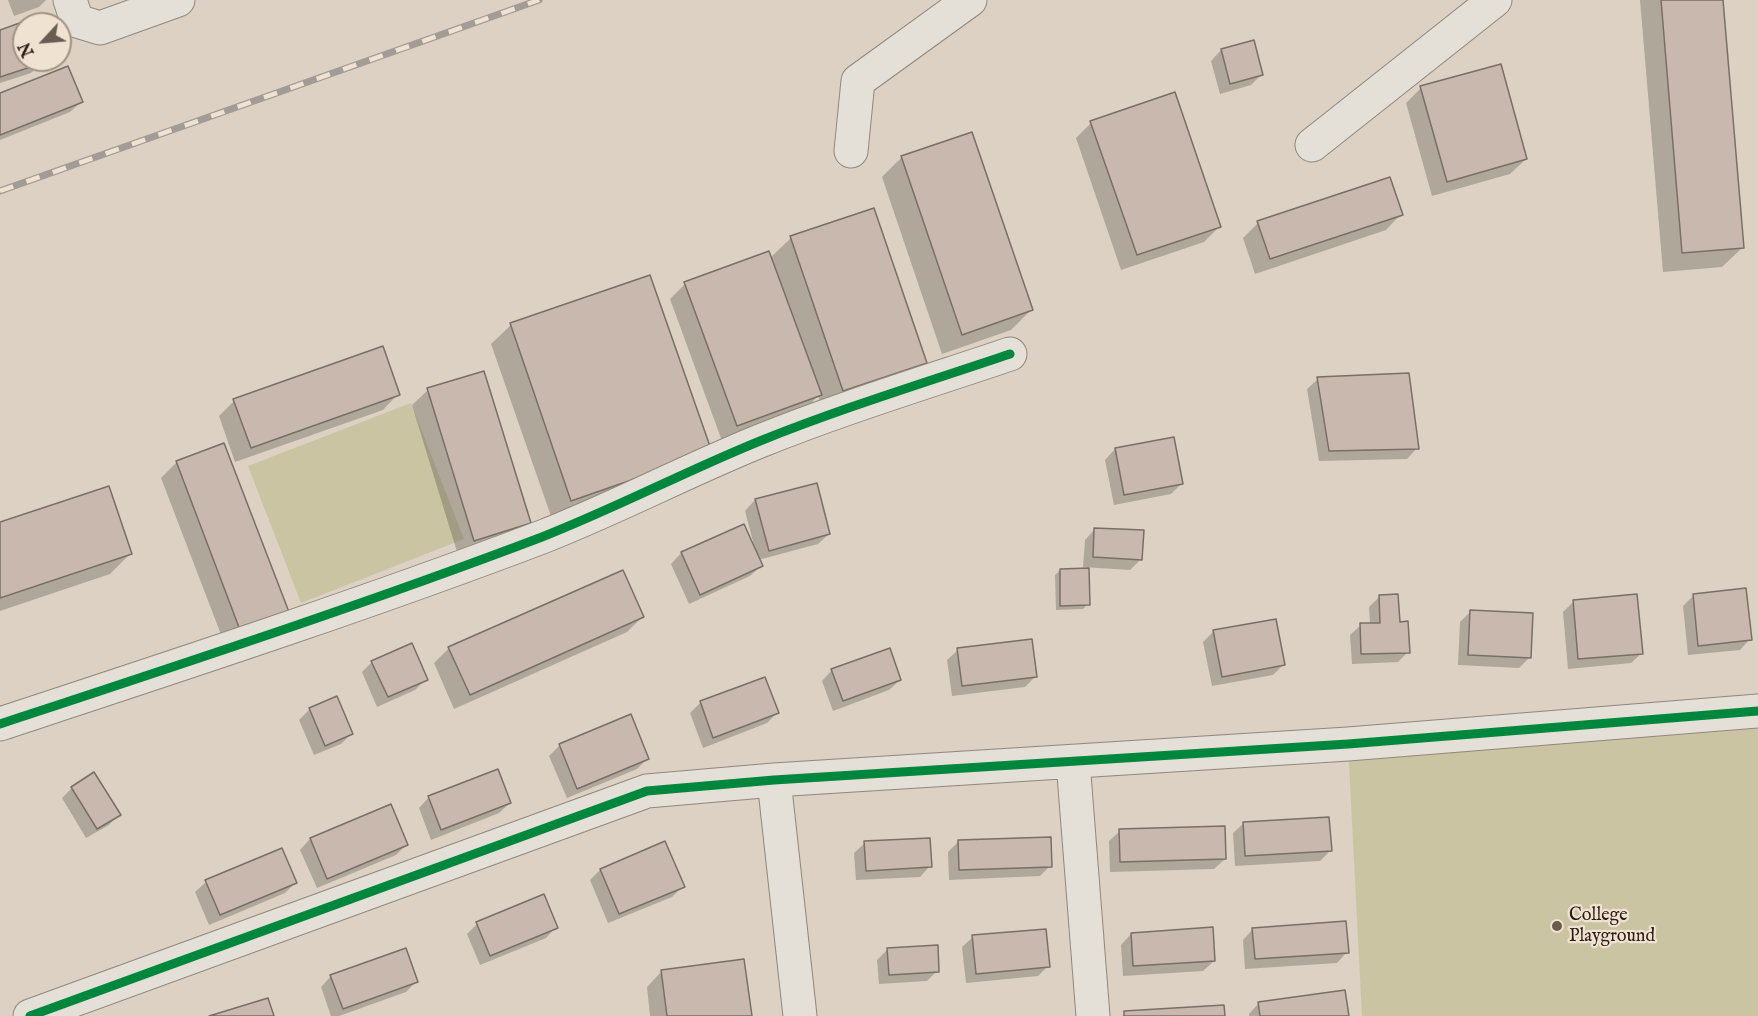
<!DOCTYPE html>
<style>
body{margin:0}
#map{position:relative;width:1758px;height:1016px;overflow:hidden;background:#dcd1c2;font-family:"IM FELL English",serif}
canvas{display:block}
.north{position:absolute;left:12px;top:12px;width:60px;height:60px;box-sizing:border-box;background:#efe2d1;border:2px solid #a29385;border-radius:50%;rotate:244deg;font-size:16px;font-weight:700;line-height:24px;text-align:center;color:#2e1c14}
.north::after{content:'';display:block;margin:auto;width:21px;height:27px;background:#6b5b51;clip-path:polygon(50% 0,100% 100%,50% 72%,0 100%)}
</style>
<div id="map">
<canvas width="1758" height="1016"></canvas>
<div class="north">N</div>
</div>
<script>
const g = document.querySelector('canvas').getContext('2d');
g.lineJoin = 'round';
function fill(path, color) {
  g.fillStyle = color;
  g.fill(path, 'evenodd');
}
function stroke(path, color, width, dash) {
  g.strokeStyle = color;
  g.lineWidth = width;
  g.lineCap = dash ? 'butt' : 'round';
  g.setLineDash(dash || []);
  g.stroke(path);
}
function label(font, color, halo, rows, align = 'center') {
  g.font = font + ' "IM FELL English",serif';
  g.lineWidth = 4.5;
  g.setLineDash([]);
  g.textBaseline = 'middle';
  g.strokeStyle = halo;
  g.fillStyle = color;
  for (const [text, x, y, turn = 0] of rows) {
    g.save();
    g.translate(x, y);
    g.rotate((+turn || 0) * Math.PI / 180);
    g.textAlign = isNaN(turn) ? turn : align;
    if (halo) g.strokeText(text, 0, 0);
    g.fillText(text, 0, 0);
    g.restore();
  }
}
fill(new Path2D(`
 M 411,403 L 464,539 L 301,603 L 248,466 Z
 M 1758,711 L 1758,1016 L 1362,1016 L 1348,744 Z`), '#cac4a3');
fill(new Path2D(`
 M 8,0 L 46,0 L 39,7 L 14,16 Z
 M 1640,0 L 1722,0 L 1742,248 L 1722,267 L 1663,272 Z
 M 27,22 L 28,24 L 24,24 L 24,60 L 40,60 L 41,63 L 31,73 L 0,83 L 0,32 Z
 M 1221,50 L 1261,75 L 1251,85 L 1220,94 L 1211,61 Z
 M 1421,88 L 1526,159 L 1510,174 L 1432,196 L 1406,103 Z
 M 0,94 L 81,102 L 70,112 L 0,140 Z
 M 1091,123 L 1220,226 L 1204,242 L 1121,270 L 1076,138 Z
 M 902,157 L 1031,310 L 1011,330 L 942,354 L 882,177 Z
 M 873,210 L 925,363 L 905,383 L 823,410 L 818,396 L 804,410 L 722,441 L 670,299 L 685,284 L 770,258 L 791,238 Z
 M 1401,214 L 1386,230 L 1255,274 L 1243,238 L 1258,223 Z
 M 511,325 L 710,452 L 552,519 L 491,344 Z
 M 1318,379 L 1417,448 L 1407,459 L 1319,461 L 1307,389 Z
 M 428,390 L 529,522 L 514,538 L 458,555 L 412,405 Z
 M 398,394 L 383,410 L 235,462 L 219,416 L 234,401 Z
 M 1115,449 L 1181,484 L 1171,494 L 1114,505 L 1105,460 Z
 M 177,462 L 287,612 L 225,645 L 161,478 Z
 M 755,500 L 829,534 L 818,544 L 758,560 L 761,566 L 750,576 L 689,604 L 671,564 L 681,553 L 743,526 L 755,549 L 745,511 Z
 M 0,524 L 130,554 L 110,574 L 0,611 Z
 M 1095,529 L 1141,559 L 1130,570 L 1083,567 L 1085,540 Z
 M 1060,570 L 1088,604 L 1083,609 L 1056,610 L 1055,575 Z
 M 1694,595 L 1750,639 L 1740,650 L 1688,655 L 1683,606 Z
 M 1380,596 L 1399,623 L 1408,652 L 1398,662 L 1352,664 L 1350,635 L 1361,625 L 1370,624 L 1369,607 Z
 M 1573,602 L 1642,653 L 1631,663 L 1568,669 L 1563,612 Z
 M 1470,612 L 1530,657 L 1519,668 L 1458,665 L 1460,622 Z
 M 642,617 L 627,632 L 454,709 L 434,663 L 449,648 Z
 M 1214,631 L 1283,665 L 1273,675 L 1212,686 L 1203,642 Z
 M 958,650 L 1035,677 L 1025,687 L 952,696 L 947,660 Z
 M 372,662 L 426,679 L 415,690 L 377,707 L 362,672 Z
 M 832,670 L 900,680 L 889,690 L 833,711 L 822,681 Z
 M 764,679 L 777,713 L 767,723 L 703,748 L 690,713 L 700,703 Z
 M 310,709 L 351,734 L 341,744 L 314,755 L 299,720 Z
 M 560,745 L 648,758 L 637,769 L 567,798 L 549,756 Z
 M 72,788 L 119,814 L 109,825 L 86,838 L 62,798 Z
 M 429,797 L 510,803 L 499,813 L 431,840 L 419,808 Z
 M 390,806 L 406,845 L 396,855 L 317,888 L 300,850 L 310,839 Z
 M 1244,823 L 1330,851 L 1320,861 L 1235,866 L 1233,833 Z
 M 1120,831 L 1225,859 L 1214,869 L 1110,872 L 1109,841 Z
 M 958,842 L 1050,866 L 1040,876 L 949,880 L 948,852 Z
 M 865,843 L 930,866 L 920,877 L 856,880 L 854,853 Z
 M 600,870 L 683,886 L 672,897 L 608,923 L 590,880 Z
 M 206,882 L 295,883 L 285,893 L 209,925 L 195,892 Z
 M 477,924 L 556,927 L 546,938 L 480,965 L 467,934 Z
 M 1253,929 L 1347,952 L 1337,963 L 1245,969 L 1243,940 Z
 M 1131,934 L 1214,961 L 1203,971 L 1123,976 L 1121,945 Z
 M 973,937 L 1048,966 L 1038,976 L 966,983 L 962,947 Z
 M 888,949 L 937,971 L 927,981 L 879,984 L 877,960 Z
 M 662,971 L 750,1016 L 650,1016 L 647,987 Z
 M 331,976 L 416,982 L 406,992 L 339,1016 L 331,1016 L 321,987 Z
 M 1259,1003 L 1347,1016 L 1249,1016 L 1249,1014 Z`), '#0003');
const building = new Path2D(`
 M 1661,0 L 1723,0 L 1744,248 L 1682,253 Z
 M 28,20 L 30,24 L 24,24 L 24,60 L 42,60 L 43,63 L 0,77 L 0,30 Z
 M 1254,40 L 1263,75 L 1230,84 L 1221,49 Z
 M 1501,64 L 1527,159 L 1447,182 L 1420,86 Z
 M 68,66 L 83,102 L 0,135 L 0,93 Z
 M 1175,92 L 1221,227 L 1137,255 L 1090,121 Z
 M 972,132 L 1033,310 L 962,335 L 901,156 Z
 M 1390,177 L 1403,215 L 1270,259 L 1257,221 Z
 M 874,208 L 927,363 L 843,391 L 790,236 Z
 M 769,251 L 822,395 L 737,426 L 684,282 Z
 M 650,275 L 712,452 L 571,501 L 510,323 Z
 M 383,346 L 400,395 L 251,448 L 233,399 Z
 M 484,371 L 531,523 L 474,541 L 427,388 Z
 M 1409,373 L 1419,449 L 1329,451 L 1317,377 Z
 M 1174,437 L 1183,484 L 1124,495 L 1115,448 Z
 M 224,443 L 289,612 L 240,630 L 176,461 Z
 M 817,483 L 830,534 L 769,551 L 755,499 Z
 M 109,486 L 132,554 L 0,598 L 0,522 Z
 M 744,524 L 763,566 L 700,595 L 681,552 Z
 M 1094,528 L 1144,530 L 1142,560 L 1093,557 Z
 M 1089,568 L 1090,605 L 1060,606 L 1060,569 Z
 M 623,570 L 644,617 L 470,695 L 448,647 Z
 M 1746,588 L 1752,640 L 1698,646 L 1693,594 Z
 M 1398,594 L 1400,622 L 1408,621 L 1410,653 L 1361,654 L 1360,623 L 1380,623 L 1379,595 Z
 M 1637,594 L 1643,654 L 1578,659 L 1573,600 Z
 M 1470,610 L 1533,613 L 1531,658 L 1468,655 Z
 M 1276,619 L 1285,665 L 1222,677 L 1213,630 Z
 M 1032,639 L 1037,677 L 962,686 L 957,648 Z
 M 412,643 L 428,680 L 388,697 L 371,661 Z
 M 890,648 L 901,680 L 843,701 L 831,669 Z
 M 765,677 L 779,713 L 713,738 L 700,701 Z
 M 337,696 L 353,734 L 325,746 L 309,708 Z
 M 631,714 L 649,759 L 577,789 L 559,744 Z
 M 498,769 L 511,803 L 441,830 L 428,796 Z
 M 94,772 L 121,815 L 97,829 L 71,787 Z
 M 391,804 L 408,845 L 327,879 L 310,838 Z
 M 1329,817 L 1332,851 L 1245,856 L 1243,822 Z
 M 1225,826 L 1226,859 L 1120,862 L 1119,829 Z
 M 1051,837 L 1052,867 L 959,870 L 958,840 Z
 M 930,838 L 932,867 L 866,871 L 864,841 Z
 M 665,841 L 685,887 L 619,914 L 600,869 Z
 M 282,848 L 297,883 L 220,915 L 205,880 Z
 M 544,894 L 558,928 L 490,956 L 476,922 Z
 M 1346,921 L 1349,953 L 1255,959 L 1252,928 Z
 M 1213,927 L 1215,961 L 1133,966 L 1131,933 Z
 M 1046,929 L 1050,967 L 976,974 L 972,935 Z
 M 938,945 L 939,972 L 889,975 L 887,948 Z
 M 406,948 L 418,982 L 343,1009 L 330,975 Z
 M 744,959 L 752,1016 L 667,1016 L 661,970 Z
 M 1345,990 L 1349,1016 L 1260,1016 L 1258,1002 Z
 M 268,998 L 274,1016 L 209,1016 Z
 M 1224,1005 L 1225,1016 L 1124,1016 L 1124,1011 Z`);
fill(building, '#c8b8ae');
stroke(building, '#786f67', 1.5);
const minor = new Path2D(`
 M 70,0 L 77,21 L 100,28 L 178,0
 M 1312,145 L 1495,0
 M 851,151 L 858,81 L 970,0
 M 0,724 C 182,664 363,605 542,537 C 616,508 686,471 760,441 C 842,408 927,382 1010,354
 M 1073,762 L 1093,1016
 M 774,780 L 800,1016
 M 30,1016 L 647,791 L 774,780 L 1348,744 L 1758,711`);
stroke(minor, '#90887e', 35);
stroke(minor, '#e4dfd7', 33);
const rail = new Path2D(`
 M 0,191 L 539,0`);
stroke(rail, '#a39c96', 7);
stroke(rail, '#efe2d1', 4.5, [14]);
stroke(new Path2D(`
 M 0,724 C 182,664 363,605 542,537 C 616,508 686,471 760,441 C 842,408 927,382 1010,354
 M 30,1016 L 647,791 L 774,780 L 1348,744 L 1758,711`), '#00873e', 9);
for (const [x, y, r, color] of [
 [1557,926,6,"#6b5b51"]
]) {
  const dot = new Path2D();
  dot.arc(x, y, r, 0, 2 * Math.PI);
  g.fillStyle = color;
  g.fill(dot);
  stroke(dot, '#efe2d1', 2);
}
label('18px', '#2e1c14', '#efe2d1', [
 ["College",1569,916],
 ["Playground",1569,937]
], 'left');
</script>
